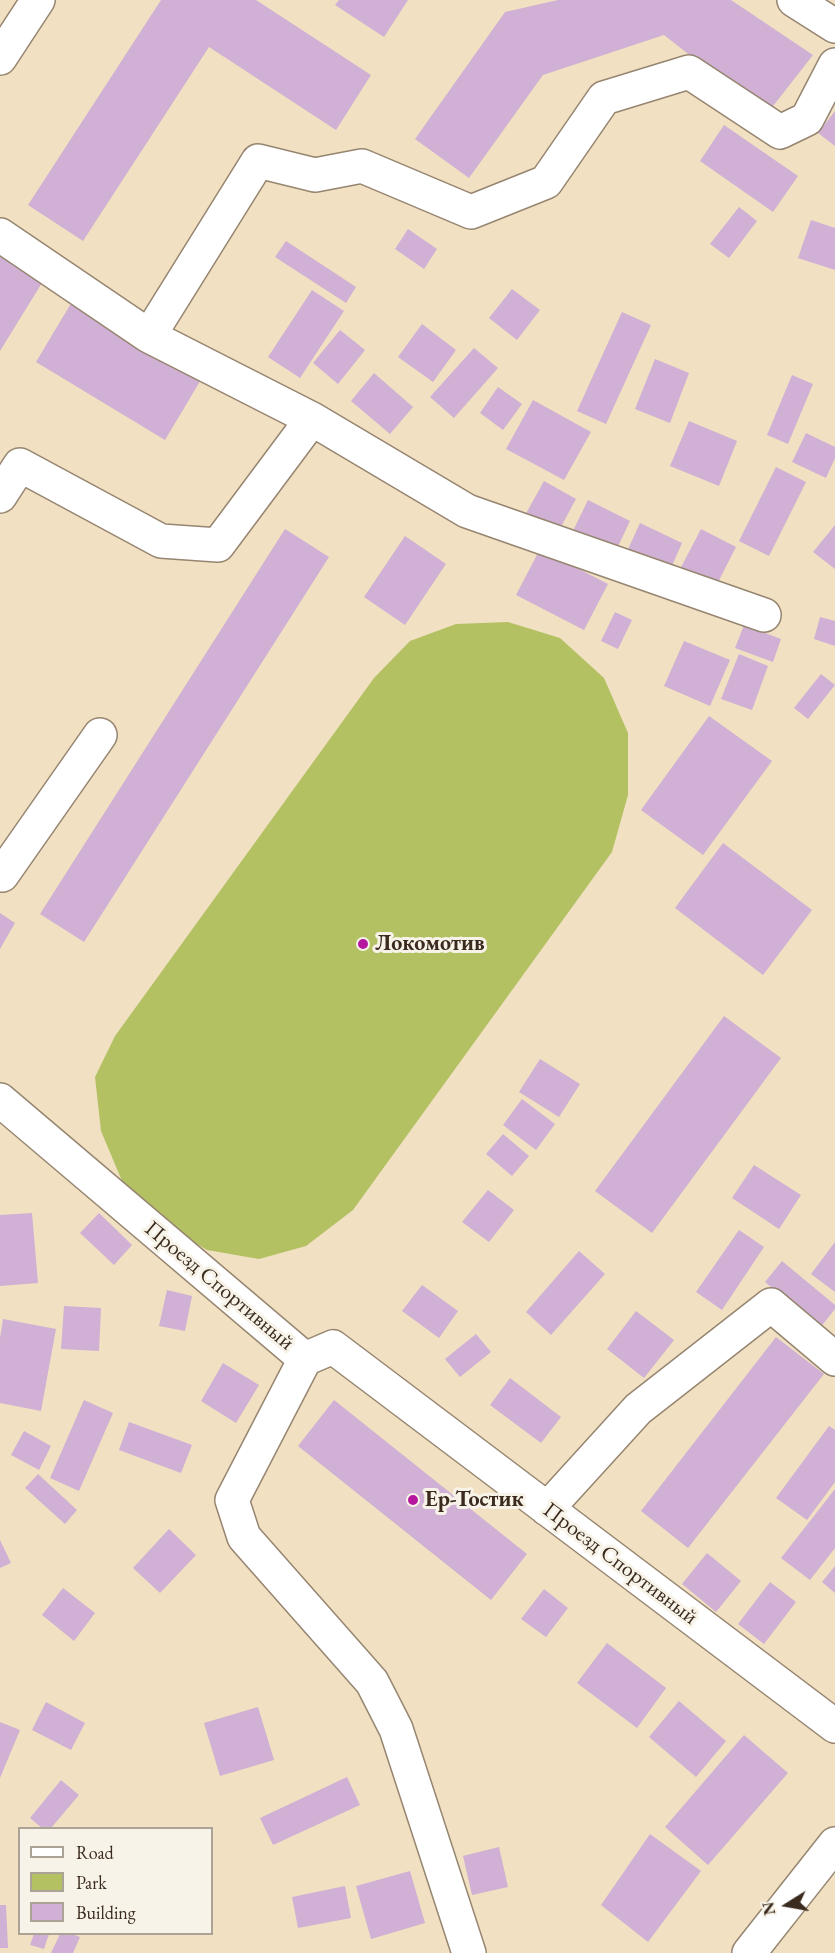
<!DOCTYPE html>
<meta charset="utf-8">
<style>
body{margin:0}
#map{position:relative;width:835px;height:1953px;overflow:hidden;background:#f1e0c2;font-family:"EB Garamond",serif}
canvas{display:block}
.legend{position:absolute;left:18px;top:1827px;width:195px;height:108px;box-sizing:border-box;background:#f7f3e8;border:2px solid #aca397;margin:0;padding:8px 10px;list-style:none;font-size:18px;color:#3b2a1e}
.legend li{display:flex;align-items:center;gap:12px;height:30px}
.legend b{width:30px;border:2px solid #aca397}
.north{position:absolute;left:757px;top:1875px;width:60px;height:60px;-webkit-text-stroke:4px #f7f3e8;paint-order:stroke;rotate:259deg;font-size:16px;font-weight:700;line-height:24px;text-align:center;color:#3b2a1e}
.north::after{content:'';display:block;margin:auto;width:21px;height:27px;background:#3b2a1e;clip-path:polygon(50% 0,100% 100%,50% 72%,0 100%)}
</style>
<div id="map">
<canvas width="835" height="1953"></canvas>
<ul class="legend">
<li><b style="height:8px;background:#fff"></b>Road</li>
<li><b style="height:16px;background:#b3c163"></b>Park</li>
<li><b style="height:16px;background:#d0b0d4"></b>Building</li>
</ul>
<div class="north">N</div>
</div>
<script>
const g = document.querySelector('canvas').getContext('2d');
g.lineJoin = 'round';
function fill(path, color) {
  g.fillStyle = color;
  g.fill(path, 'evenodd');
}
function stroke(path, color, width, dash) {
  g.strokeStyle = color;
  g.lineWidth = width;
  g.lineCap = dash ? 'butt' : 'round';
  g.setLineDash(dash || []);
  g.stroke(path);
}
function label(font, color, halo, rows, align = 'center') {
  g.font = font + ' "EB Garamond",serif';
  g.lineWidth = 6;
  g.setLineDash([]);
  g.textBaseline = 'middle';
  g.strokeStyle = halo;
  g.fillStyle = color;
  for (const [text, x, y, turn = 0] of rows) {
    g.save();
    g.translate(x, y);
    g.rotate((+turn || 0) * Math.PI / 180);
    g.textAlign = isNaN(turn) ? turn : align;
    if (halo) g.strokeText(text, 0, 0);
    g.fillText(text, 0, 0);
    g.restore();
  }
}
fill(new Path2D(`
 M 508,622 L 560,638 L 604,678 L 628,733 L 628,795 L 612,852 L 353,1210 L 306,1246 L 259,1259 L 207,1250 L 159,1222 L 122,1181 L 101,1131 L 95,1077 L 115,1036 L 374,678 L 410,641 L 456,624 Z`), '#b3c163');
fill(new Path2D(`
 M 161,0 L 256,0 L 371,75 L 336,130 L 209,47 L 83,241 L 28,205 Z
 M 339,0 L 408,0 L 384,37 L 335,5 Z
 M 558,0 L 731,0 L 813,55 L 766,115 L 664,35 L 543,75 L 469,178 L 415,139 L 505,12 Z
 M 835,111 L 835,146 L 818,133 Z
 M 724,125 L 798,176 L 773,212 L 700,161 Z
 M 739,207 L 757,221 L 729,258 L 710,244 Z
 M 811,220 L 835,228 L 835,270 L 798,258 Z
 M 408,229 L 437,249 L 424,269 L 395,249 Z
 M 286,241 L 356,287 L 346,303 L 275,257 Z
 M 0,251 L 45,278 L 0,351 Z
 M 512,289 L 540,310 L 517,340 L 489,318 Z
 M 312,290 L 344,311 L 300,378 L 268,357 Z
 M 73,300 L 202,378 L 165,440 L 36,362 Z
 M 622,312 L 651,325 L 606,424 L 577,411 Z
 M 422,324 L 456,350 L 433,382 L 398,357 Z
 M 340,330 L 365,350 L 338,384 L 313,363 Z
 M 474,348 L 498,368 L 454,418 L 430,397 Z
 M 655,359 L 689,373 L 670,423 L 635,409 Z
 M 374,373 L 413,407 L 390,434 L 351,401 Z
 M 792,375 L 813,384 L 788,444 L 767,435 Z
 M 498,387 L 522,404 L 503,430 L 480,413 Z
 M 533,400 L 591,432 L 564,480 L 506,449 Z
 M 689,421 L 737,441 L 719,486 L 670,466 Z
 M 806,433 L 835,447 L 835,458 L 826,478 L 792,462 Z
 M 776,467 L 806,482 L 769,556 L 739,541 Z
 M 544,481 L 576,499 L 555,538 L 523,519 Z
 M 588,500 L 630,521 L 614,555 L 571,535 Z
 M 640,523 L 682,543 L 667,577 L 624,558 Z
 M 835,525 L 835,569 L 813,552 Z
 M 285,529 L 329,557 L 84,942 L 40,914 Z
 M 701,529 L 736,547 L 713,592 L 678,573 Z
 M 405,536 L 446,564 L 405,625 L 364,597 Z
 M 540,549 L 608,584 L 584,630 L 516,595 Z
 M 615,612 L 632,620 L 618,649 L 601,641 Z
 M 820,617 L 835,621 L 835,646 L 814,639 Z
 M 744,625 L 781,639 L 773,662 L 735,648 Z
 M 684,641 L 730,660 L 710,706 L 664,686 Z
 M 739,654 L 768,666 L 752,710 L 721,699 Z
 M 821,674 L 835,685 L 808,719 L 794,708 Z
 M 709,716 L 772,761 L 703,855 L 641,810 Z
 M 723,843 L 812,910 L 763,975 L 675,908 Z
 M 0,913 L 15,923 L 0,949 Z
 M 724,1016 L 781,1058 L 652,1233 L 595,1191 Z
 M 540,1059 L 580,1084 L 559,1117 L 519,1092 Z
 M 522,1099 L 555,1124 L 536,1150 L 503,1125 Z
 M 503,1134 L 529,1156 L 512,1176 L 486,1154 Z
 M 754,1165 L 801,1195 L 779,1229 L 732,1198 Z
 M 488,1190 L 514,1210 L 489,1242 L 462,1222 Z
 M 32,1213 L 38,1283 L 0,1286 L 0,1215 Z
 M 99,1213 L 132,1245 L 114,1265 L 80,1233 Z
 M 739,1230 L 764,1247 L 722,1310 L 696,1292 Z
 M 835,1242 L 835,1292 L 811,1274 Z
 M 579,1251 L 605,1274 L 551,1335 L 526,1312 Z
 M 782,1261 L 835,1305 L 835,1309 L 820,1328 L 765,1282 Z
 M 422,1285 L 458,1311 L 439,1338 L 402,1311 Z
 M 167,1290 L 192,1296 L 185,1331 L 159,1326 Z
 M 64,1306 L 101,1308 L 99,1351 L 61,1349 Z
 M 636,1311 L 674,1340 L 644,1378 L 607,1349 Z
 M 3,1319 L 56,1329 L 41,1411 L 0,1403 L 0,1338 Z
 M 476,1334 L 491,1352 L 460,1377 L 445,1359 Z
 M 776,1337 L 824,1374 L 688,1548 L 641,1511 Z
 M 223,1363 L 259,1385 L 236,1423 L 201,1401 Z
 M 510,1378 L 561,1417 L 541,1443 L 490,1405 Z
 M 84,1400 L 113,1413 L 79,1491 L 50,1478 Z
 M 334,1400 L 527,1554 L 491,1600 L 298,1446 Z
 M 129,1422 L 192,1445 L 181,1473 L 119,1450 Z
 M 829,1426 L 835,1430 L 835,1482 L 807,1520 L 776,1498 Z
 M 24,1431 L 51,1446 L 39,1470 L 11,1455 Z
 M 38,1474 L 77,1510 L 65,1524 L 25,1488 Z
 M 835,1489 L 835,1548 L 810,1580 L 781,1558 Z
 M 169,1529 L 196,1555 L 160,1593 L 133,1568 Z
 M 0,1540 L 11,1563 L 0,1568 Z
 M 707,1553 L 741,1581 L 716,1612 L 682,1584 Z
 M 835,1566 L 835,1593 L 822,1582 Z
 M 770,1582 L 796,1602 L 764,1644 L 738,1624 Z
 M 63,1588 L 95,1613 L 74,1641 L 42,1615 Z
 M 544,1589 L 568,1608 L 546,1637 L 521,1619 Z
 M 607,1643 L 666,1688 L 637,1728 L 577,1683 Z
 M 679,1701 L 726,1741 L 696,1777 L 649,1737 Z
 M 46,1702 L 85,1723 L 71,1750 L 32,1730 Z
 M 258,1707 L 274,1760 L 220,1776 L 204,1723 Z
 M 0,1722 L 20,1730 L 0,1778 Z
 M 744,1735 L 788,1773 L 708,1865 L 665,1827 Z
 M 347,1777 L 360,1805 L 273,1845 L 260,1818 Z
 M 61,1780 L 79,1795 L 51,1828 L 42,1828 L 30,1818 Z
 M 650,1834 L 701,1871 L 648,1942 L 601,1905 Z
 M 499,1847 L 508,1887 L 472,1895 L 463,1856 Z
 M 410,1871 L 425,1923 L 371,1939 L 356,1886 Z
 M 345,1886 L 351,1918 L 298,1928 L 292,1897 Z
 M 0,1905 L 6,1905 L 8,1948 L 0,1948 Z
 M 34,1934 L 49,1934 L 44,1949 L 30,1945 Z
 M 60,1934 L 72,1934 L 80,1937 L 73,1953 L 51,1953 Z`), '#d0b0d4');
const minor = new Path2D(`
 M 794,0 L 835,26
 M 0,235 L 149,336 L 312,419 L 467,511 L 764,615
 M 149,336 L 258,161 L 315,175 L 362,166 L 471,212 L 546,182 L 604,98 L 689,72 L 780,132 L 807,119 L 835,65
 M 0,496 L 20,465 L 161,541 L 218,545 L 312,419
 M 0,874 L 2,875 L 100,735
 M 0,1100 L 305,1359 L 333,1347 L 835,1726
 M 305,1359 L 232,1500 L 244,1537 L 372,1682 L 396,1729 L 469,1953
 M 547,1509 L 638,1409 L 771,1305 L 835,1359
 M 749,1953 L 835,1844`);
const major = new Path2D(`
 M 0,58 L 38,0`);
stroke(minor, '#968570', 36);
stroke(major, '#968570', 36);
stroke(minor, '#fff', 33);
stroke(major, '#fff', 33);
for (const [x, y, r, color] of [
 [363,944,6,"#b5179e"],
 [413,1500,6,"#b5179e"]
]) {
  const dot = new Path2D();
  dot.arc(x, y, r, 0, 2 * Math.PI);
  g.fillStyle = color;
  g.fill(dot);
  stroke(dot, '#f7f3e8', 2);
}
label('bold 22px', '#3b2a1e', '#f7f3e8', [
 ["Локомотив",375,944],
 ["Ер-Тостик",425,1500]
], 'left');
label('22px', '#3b2a1e', '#f7f3e8', [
 ["Проезд Спортивный",219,1286,40],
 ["Проезд Спортивный",620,1564,37]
]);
</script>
